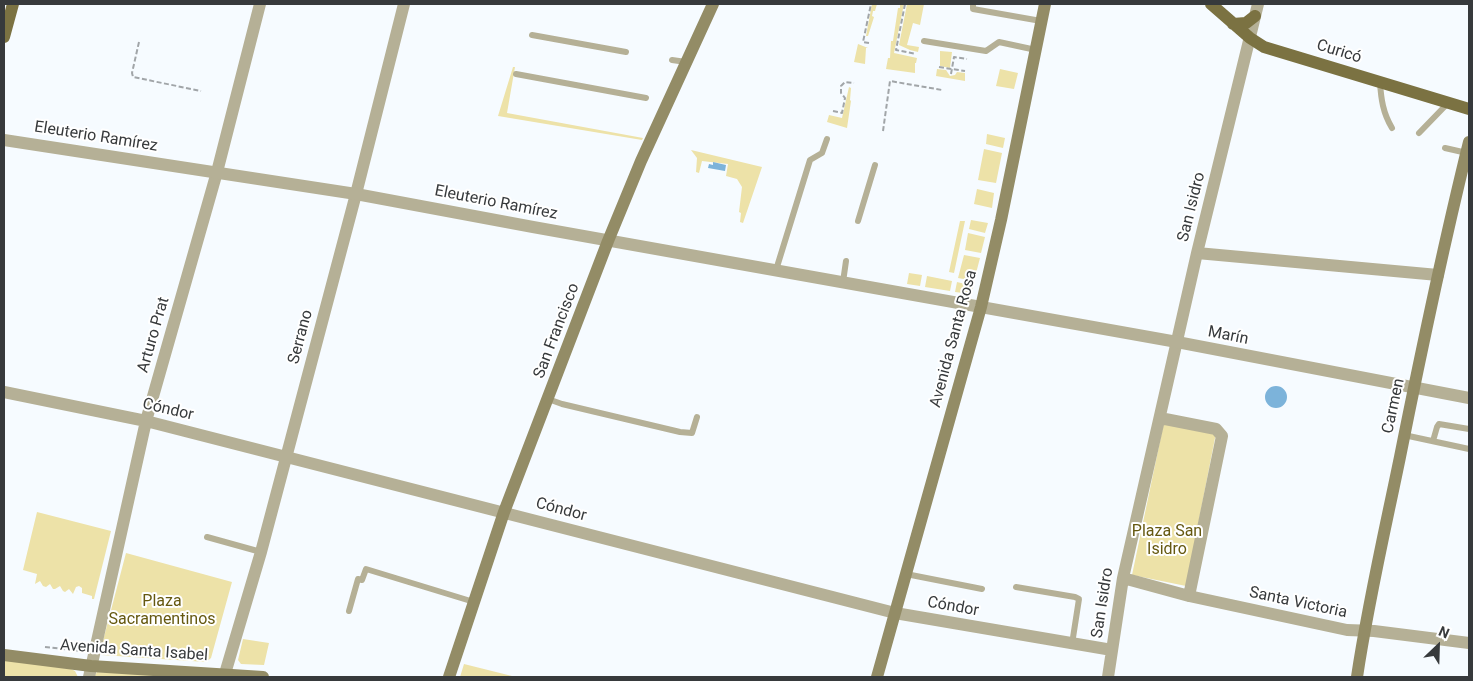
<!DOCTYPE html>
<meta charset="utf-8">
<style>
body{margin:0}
#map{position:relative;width:1473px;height:681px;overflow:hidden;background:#f6fbff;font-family:Roboto,sans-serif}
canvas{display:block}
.frame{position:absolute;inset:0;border:5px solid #373a3c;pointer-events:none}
.north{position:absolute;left:1413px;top:621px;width:50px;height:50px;-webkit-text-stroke:4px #fff;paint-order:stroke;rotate:24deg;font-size:14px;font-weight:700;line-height:20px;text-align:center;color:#373a3c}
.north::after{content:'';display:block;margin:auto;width:18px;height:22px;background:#373a3c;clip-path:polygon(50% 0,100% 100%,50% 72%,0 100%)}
</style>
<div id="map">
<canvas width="1473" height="681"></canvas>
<div class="frame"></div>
<div class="north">N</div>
</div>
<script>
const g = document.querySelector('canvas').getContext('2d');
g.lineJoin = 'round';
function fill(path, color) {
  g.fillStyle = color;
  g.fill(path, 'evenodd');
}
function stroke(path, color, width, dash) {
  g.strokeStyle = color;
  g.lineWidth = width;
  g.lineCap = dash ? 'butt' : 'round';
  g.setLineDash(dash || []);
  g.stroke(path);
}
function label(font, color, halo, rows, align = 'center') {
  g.font = font + ' Roboto,sans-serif';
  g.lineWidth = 4;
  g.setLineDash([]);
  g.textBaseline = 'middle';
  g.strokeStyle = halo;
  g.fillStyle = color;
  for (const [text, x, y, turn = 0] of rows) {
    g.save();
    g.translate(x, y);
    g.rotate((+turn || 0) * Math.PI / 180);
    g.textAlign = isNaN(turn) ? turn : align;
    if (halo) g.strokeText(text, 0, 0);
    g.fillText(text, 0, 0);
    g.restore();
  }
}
fill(new Path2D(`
 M 872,4 L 877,4 L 875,11 L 873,11 L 872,16 L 874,17 L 868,36 L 866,36 Z
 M 900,4 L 904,4 L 894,53 L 917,58 L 916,63 L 915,63 L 915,73 L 886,69 L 888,58 L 890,58 L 891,41 L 893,41 L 898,8 L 900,8 Z
 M 907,4 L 924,4 L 920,25 L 913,23 L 907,45 L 919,47 L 918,52 L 910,50 L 899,45 Z
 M 858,44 L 868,48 L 866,48 L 865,64 L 854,62 Z
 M 940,51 L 952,52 L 950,68 L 940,66 Z
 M 513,67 L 515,67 L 507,113 L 643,138 L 642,140 L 498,116 Z
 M 937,69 L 946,70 L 950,76 L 955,75 L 957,72 L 965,73 L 965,81 L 936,76 Z
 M 1000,69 L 1018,73 L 1014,89 L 996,86 Z
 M 849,87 L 851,88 L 850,100 L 851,101 L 847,128 L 827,122 L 829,115 L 842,118 Z
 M 987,134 L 1005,138 L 1003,148 L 986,144 Z
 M 984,149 L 1002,153 L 996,183 L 978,180 Z
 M 691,150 L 762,167 L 743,223 L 740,222 L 741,213 L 739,212 L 742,187 L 737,179 L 726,176 L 728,164 L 702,161 L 699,173 L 696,172 L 697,158 Z
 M 977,189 L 994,193 L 992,208 L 974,204 Z
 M 971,220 L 988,223 L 985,233 L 969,229 Z
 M 960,221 L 965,221 L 954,273 L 949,272 Z
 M 968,233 L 985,237 L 981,253 L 965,250 Z
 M 964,255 L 980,258 L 974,281 L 958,278 Z
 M 909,273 L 922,275 L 920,286 L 907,284 Z
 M 927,276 L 952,281 L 950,291 L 925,287 Z
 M 957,282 L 973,286 L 971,294 L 955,292 Z
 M 1164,422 L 1216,433 L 1186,586 L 1132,575 Z
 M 37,512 L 111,531 L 94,599 L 92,599 L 92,596 L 82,593 L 82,588 L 79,586 L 76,587 L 73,594 L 69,589 L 65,592 L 63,591 L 60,586 L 55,589 L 53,589 L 50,584 L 46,587 L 43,586 L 40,581 L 35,584 L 37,574 L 23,570 Z
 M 126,553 L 232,582 L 211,658 L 206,662 L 102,655 L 100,652 Z
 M 243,639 L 269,643 L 264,665 L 241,664 L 238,660 Z
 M 4,660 L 71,669 L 75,671 L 78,677 L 4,677 Z
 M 464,664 L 516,677 L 460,677 Z
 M 97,672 L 189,677 L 94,677 Z`), '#ede2a8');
fill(new Path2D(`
 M 713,162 L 726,165 L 725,171 L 708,168 L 709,164 L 713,165 Z
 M1265 397a11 11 0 1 1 22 0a11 11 0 1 1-22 0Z`), '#7cb3da');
stroke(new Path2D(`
 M 905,4 L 896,50 L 916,54
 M 139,42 L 132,73 L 133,77 L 201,91
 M 869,43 L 863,42 L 871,4
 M 939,67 L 965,71
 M 951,74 L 954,57 L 967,59
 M 833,111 L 842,113 L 845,98 L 841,93 L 841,86 L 845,82 L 854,83
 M 883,131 L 890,81 L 942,90
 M 45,647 L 82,651`), '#a1a5a8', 2, [5, 2.5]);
stroke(new Path2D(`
 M 973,4 L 973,9 L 1041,21
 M 532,35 L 626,52
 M 924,41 L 986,51 L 999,42 L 1036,50
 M 672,60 L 686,62
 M 516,74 L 646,98
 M 1380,82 C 1381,99 1383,113 1392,128
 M 1419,133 L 1449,102
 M 1445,148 L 1467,153
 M 858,221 L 875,165
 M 776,270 L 810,160 L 822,153 L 827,139
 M 843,282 L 846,261
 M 548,399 L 562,404 L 680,432 L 692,433 L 697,417
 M 1404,435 L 1469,449
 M 1433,441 L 1437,427 L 1439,424 L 1469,429
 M 207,537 L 261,552
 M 906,574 L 982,589
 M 1016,587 L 1075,597 L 1079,599 L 1072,644
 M 349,611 L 358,579 L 362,580 L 366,569 L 474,602`), '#b5b096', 6);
stroke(new Path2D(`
 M 1197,253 L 1438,275
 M 4,392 L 146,421 L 895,613 L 1112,650
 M 1160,418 L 1216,429 L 1222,436 L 1189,596
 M 1123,578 L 1189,596 L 1347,630 L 1374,631 L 1469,643
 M 89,677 L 146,421 L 217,172 L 260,4
 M 224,677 L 261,552 L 356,194 L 404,4
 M 1108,677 L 1123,578 L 1197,253 L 1258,4`), '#b5b096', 12);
stroke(new Path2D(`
 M 4,140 L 356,194 L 533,227 L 1177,342 L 1469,398`), '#b5b096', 12);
stroke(new Path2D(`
 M 4,655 L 91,666 L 263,677
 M 449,677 L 504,512 L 608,241 L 641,161 L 713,4
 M 877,677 L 981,307 L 1001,220 L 1045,4
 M 1357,677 C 1368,603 1385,530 1400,457 C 1421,352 1443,247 1469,142`), '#938c66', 12);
stroke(new Path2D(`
 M 1211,4 L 1250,38 L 1264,47 L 1469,109
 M 1233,24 L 1246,23 L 1255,16
 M 4,37 L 13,4`), '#7b7242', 12);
label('16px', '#373a3c', '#fff', [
 ["Curicó",1339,52,17],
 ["Eleuterio Ramírez",96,137,9],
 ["Eleuterio Ramírez",496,203,11],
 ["San Isidro",1192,207,-76],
 ["San Francisco",557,331,-69],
 ["Arturo Prat",154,335,-74],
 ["Marín",1228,336,11],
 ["Serrano",301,337,-75],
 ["Avenida Santa Rosa",954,339,-75],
 ["Carmen",1394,406,-78],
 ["Cóndor",168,410,13],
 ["Cóndor",561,510,15],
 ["San Isidro",1103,603,-81],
 ["Santa Victoria",1298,603,12],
 ["Cóndor",953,607,10],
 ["Avenida Santa Isabel",134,651,4]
]);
label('16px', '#655810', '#fff', [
 ["Plaza San",1167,532],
 ["Isidro",1167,550],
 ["Plaza",162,602],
 ["Sacramentinos",162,620]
]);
</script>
